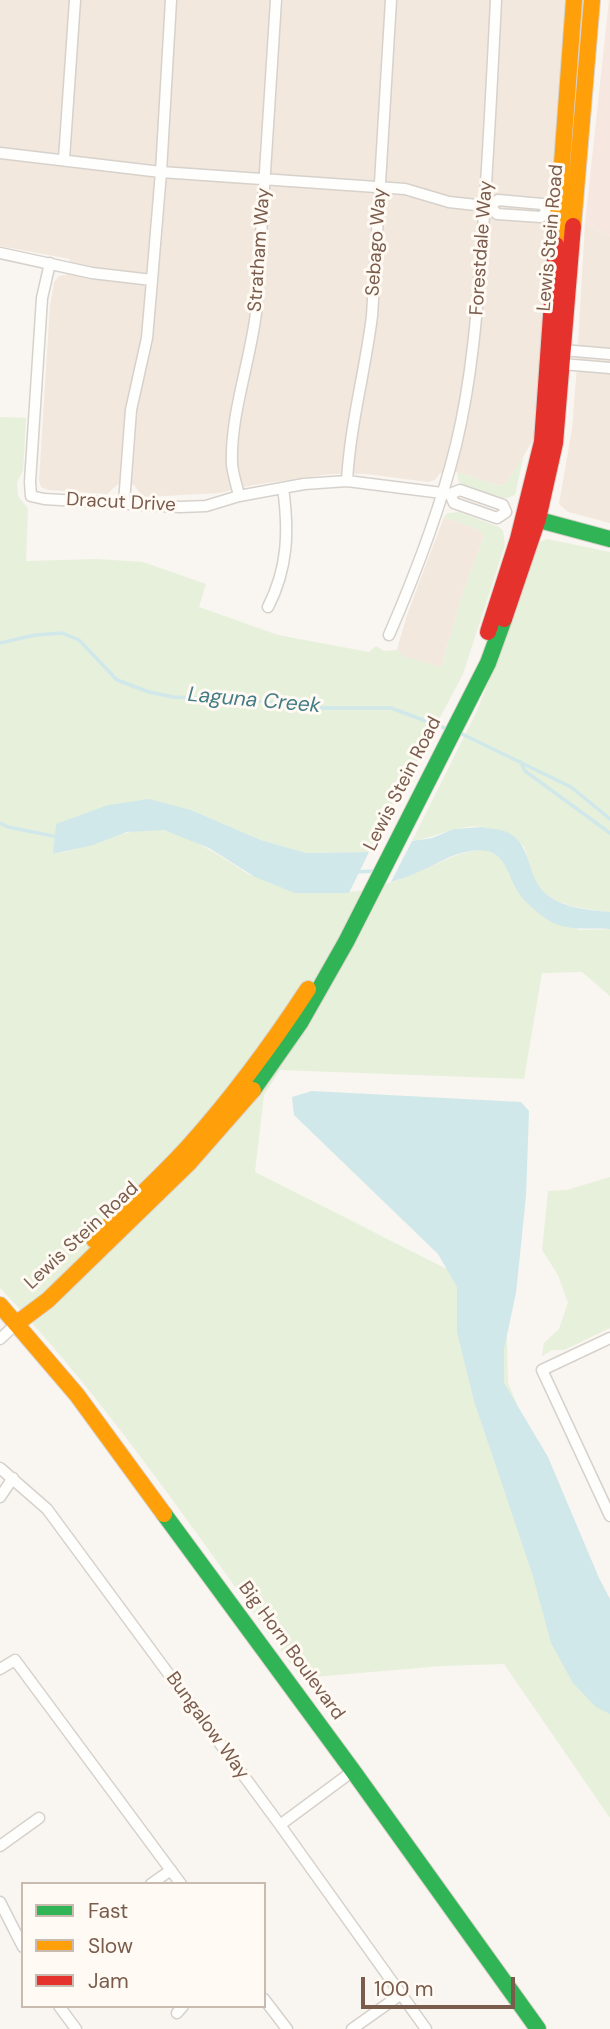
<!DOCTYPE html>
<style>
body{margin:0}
#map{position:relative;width:610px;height:2029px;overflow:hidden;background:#f9f5f0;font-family:"DM Sans",sans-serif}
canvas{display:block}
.legend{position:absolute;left:21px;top:1882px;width:245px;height:126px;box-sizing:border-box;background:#fffaf3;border:2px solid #cabbb1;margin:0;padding:9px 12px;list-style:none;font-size:21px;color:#7a5c4d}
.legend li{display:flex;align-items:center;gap:14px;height:35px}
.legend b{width:35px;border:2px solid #cabbb1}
.scale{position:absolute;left:361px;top:1977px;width:154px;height:32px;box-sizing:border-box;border:4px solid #7a5c4d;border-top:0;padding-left:9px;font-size:21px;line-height:24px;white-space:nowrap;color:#7a5c4d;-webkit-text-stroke:5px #fffaf3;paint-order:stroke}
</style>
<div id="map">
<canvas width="610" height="2029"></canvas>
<ul class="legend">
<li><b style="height:9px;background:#30b455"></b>Fast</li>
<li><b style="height:9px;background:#ff9f0a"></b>Slow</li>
<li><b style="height:9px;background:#e5322d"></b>Jam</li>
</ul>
<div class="scale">100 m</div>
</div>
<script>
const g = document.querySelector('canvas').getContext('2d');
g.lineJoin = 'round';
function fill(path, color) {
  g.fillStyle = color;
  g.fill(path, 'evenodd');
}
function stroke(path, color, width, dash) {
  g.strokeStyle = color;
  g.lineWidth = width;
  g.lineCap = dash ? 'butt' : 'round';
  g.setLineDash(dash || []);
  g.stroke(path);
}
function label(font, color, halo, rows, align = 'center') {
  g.font = font + ' "DM Sans",sans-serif';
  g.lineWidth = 6;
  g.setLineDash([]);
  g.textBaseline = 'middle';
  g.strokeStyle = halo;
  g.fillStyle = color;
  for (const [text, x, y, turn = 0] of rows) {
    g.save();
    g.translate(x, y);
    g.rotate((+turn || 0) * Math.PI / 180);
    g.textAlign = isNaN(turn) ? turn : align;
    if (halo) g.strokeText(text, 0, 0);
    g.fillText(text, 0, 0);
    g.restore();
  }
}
fill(new Path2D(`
 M 0,0 L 571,0 L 535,437 L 508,481 L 500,486 L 457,472 L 440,473 L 435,480 L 428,482 L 366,474 L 330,474 L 253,485 L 220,493 L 143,497 L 134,485 L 117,485 L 107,494 L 48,490 L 41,487 L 39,480 L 50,306 L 54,282 L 59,276 L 66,275 L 70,259 L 0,246 Z
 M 585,223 L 610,236 L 610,523 L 568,512 L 559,504 L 572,429 L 576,379 Z
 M 444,517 L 480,530 L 484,537 L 464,590 L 441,667 L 402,656 L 397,650 L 407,615 Z`), '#f2e8de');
fill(new Path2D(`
 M 609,0 L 610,0 L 610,236 L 585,223 Z`), '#f6e8e1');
fill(new Path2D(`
 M 0,417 L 26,418 L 23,471 L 17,482 L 18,496 L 28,509 L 26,561 L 97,559 L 143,562 L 206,584 L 199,607 L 278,635 L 369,652 L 376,646 L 384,651 L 397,650 L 403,656 L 441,667 L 464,590 L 484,537 L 480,530 L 444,517 L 448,513 L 459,512 L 499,527 L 503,531 L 505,545 L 463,674 L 369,852 L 306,853 L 261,840 L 191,810 L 53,854 C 87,850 134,822 166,831 C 188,837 209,849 228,861 C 237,866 246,874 256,877 C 267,881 339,893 350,892 C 372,890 396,881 416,873 C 444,862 499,826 509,875 L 579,930 L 610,929 L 610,996 L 582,972 L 542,973 L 524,1079 L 280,1070 L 264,1095 L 255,1172 L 506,1299 L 508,1383 L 610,1624 L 610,1818 L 504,1664 L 441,1666 L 301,1678 C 204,1546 113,1407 0,1288 Z
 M 524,454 L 515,495 L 507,498 L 499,498 L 462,485 L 459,482 L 457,472 L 500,486 L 508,481 Z
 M 547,539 L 610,552 L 610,912 C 584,909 552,907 536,883 C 530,873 528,858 524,846 C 511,840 497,830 483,827 C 463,823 434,838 412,841 L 477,711 L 509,629 L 536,548 L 540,542 Z
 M 610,1177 L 610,1328 L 564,1350 L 552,1350 L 542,1356 L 544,1343 L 559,1329 L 568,1303 L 558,1275 L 542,1250 L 548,1191 L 567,1190 Z`), '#e7f0db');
fill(new Path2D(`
 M 149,799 L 191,810 L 261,840 L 306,853 L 369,852 L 349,893 L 295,893 L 255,877 L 209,848 L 164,830 L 127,832 L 93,845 L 53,854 L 56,824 L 108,805 Z
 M 482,827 C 490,829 502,829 509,833 C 532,846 526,874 544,892 C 560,908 588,910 610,912 L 610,929 C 589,927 567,932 548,920 C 539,914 526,903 520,895 C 504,871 507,846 471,851 C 453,853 437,864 421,871 C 412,875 401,879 391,882 L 412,841 L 432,838 L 454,829 Z
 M 312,1091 L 521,1102 L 529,1111 L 526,1196 L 516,1293 L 504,1349 L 504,1383 L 548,1457 L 599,1578 L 610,1599 L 610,1714 L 596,1707 L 573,1683 L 551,1643 L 533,1576 L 474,1401 L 457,1332 L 457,1287 L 438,1254 L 294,1115 L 292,1097 Z`), '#d0e8ea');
stroke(new Path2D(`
 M 0,643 L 35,635 L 62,633 L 79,640 L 117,680 L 149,692 L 173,697 L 247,700 L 322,708 L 391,708 L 450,730
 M 458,732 L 571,787 L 610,819
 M 520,761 L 525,771 L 610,833
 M 0,823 L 8,827 L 58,837
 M 355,872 L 376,871`), '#d0e8ea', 3.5);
const street = new Path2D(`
 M 0,153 L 161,172 L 171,0
 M 64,159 L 75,0
 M 0,253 L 92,273 L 152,280 L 161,172 L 405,189 L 449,202 L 485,206 L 490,206 L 498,200 L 542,204 L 548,211 L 541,217 L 497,214 L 490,206
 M 50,263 L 42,298 L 30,482 L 31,496 L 44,499 L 180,507 L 206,506 L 239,496 L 304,484 L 347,481 L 450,494
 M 563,350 L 610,354
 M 562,364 L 610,368
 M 347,481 C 350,425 365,372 372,316 L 391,0
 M 460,490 L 503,505 L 506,512 L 497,518 L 454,503 L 450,494 Z
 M 239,496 C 237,486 233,475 232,464 C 230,416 250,362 256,313 L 276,0
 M 124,503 L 131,410 L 147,338 L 152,280
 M 268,607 C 288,568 289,531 283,488
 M 389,635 C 416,573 440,510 456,445 C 472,379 477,312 482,244 C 488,163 492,81 496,0
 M 610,1338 L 542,1370 L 610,1516
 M 0,1339 L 16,1324
 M 0,1468 L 47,1509 L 280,1825 L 426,2029
 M 0,1497 L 13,1478
 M 0,1669 L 15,1660 L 181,1884
 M 280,1825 L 353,1771
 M 0,1846 L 39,1818
 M 151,1884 L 171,1870
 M 0,1902 L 23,1947
 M 264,1999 L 287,2029
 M 59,2006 L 76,2029
 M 177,2013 L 183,2006
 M 352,2029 L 400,1995`);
const fast = new Path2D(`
 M 528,517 L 610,539
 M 253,1090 L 300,1023 L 346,942 L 488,663 L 504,619
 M 164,1514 L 353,1771 L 538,2029`);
const slow = new Path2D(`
 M 573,226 L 592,0
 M 556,245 L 574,0
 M 94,1240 C 126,1209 159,1179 189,1146 C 233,1097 272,1044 308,989
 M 0,1305 L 77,1395 L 164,1514
 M 16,1324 L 48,1300 L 189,1163 L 253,1090`);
const jam = new Path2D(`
 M 504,619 L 538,519 L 555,443 L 573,226
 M 488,632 L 518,539 L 542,442 L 556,245`);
stroke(street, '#d7d1cb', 13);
stroke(fast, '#d9d2cb', 18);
stroke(slow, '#d9d2cb', 18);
stroke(jam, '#d9d2cb', 18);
stroke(street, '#fefefd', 10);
stroke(fast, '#30b455', 16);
stroke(slow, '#ff9f0a', 16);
stroke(jam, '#e5322d', 16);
label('19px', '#7a5c4d', '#fffaf3', [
 ["Lewis Stein Road",551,238,-85],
 ["Sebago Way",377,242,-86],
 ["Forestdale Way",482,248,-86],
 ["Stratham Way",260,250,-86],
 ["Dracut Drive",121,503,3],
 ["Lewis Stein Road",403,784,-63],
 ["Lewis Stein Road",82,1236,-43],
 ["Big Horn Boulevard",291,1651,54],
 ["Bungalow Way",207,1726,54]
]);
label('italic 21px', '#437c86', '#fffaf3', [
 ["Laguna Creek",254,701,5]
]);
</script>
